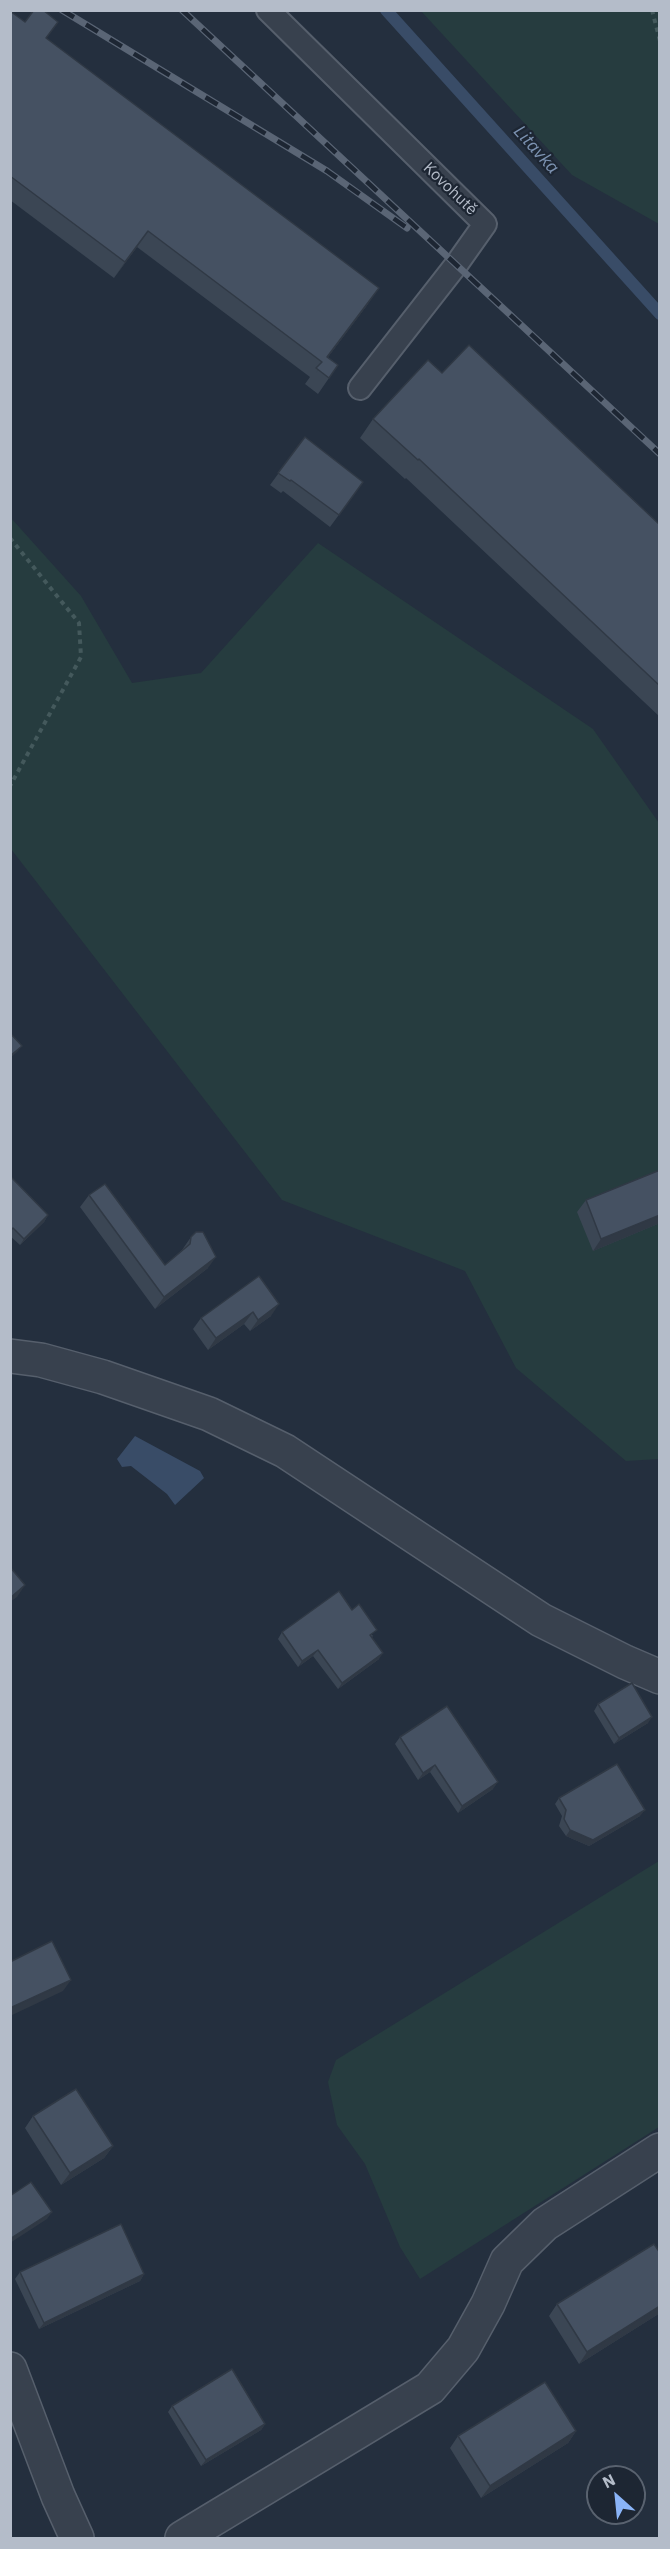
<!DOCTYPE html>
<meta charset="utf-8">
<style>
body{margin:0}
#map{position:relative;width:670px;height:2549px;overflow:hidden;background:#242f3e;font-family:"IBM Plex Sans",sans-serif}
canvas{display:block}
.frame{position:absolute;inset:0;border:12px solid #b4bcc9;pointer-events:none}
.north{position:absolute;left:586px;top:2465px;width:60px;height:60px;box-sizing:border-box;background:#1d2633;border:2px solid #59626f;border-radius:50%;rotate:333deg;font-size:16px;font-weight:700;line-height:24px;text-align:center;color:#b4bcc9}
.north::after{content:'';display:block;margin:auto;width:21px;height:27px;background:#8ab4f8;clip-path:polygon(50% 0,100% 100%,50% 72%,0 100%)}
</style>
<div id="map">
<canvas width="670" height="2549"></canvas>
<div class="frame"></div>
<div class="north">N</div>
</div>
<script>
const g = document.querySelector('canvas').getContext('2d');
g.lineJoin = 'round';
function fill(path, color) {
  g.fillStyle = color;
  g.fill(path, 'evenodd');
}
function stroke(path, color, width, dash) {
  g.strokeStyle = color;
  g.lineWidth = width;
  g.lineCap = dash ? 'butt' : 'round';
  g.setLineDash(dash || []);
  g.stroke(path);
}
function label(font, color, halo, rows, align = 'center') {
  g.font = font + ' "IBM Plex Sans",sans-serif';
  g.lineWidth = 4.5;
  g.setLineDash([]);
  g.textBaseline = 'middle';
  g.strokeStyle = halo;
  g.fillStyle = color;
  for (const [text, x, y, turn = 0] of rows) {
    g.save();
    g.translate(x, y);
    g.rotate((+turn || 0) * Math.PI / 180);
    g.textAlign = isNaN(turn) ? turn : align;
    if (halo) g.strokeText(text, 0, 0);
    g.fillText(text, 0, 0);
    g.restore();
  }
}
fill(new Path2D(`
 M 421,11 L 659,11 L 659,224 L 572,175 Z
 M 11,518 L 81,596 L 132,683 L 201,673 L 318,543 L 593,729 L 659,823 L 659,1459 L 626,1461 L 516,1368 L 465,1271 L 282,1200 L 11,849 Z
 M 659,1861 L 659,2127 L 420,2279 L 400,2247 L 365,2164 L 337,2125 L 328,2082 L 336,2060 Z`), '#263c3f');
fill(new Path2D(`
 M 135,1436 L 200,1471 L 204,1478 L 175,1505 L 167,1494 L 131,1466 L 122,1467 L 117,1459 Z`), '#394c67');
stroke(new Path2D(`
 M 386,10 L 660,314`), '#394c67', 12);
const service = new Path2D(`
 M 268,10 L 485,224 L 456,265 L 360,388`);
const minor = new Path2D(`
 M 10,1356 L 41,1360 L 103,1377 L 209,1414 L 285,1451 L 541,1620 L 625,1662 L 660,1677
 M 182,2538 L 430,2388 L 463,2349 L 488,2304 L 507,2261 L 545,2224 L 660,2150`);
const tertiary = new Path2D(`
 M 10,2369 L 58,2496 L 77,2538`);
stroke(service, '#565f6c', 26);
stroke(minor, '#565f6c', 36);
stroke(tertiary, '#565f6c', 36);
stroke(new Path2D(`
 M 652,10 L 660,41
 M 10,538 L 79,623 L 81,657 L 10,786`), '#44595c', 4, [4.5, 4.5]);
stroke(service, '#38414e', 22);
stroke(minor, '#38414e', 33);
stroke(tertiary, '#38414e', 33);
const rail = new Path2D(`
 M 62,10 L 327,171 L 407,228
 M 182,10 L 660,454`);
stroke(rail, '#5a6575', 7);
stroke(rail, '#1d2633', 4.5, [14]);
fill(new Path2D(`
 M 10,11 L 46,38 L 368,304 L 328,357 L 338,365 L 318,394 L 305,384 L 310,377 L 137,247 L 114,278 L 10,200 Z
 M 442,373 L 660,525 L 660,717 L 406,478 L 405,479 L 360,438 L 373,419 Z
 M 305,437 L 363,482 L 330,527 L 283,491 L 281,493 L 270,485 Z
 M 660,1170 L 660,1223 L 593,1251 L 577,1212 L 586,1200 Z
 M 10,1176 L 48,1215 L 44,1222 L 20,1245 L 10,1236 Z
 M 89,1195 L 165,1265 L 182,1250 L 191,1237 L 208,1268 L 155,1309 L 80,1207 Z
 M 259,1276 L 271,1316 L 250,1331 L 244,1324 L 208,1350 L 193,1329 L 201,1318 Z
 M 352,1610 L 373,1636 L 372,1637 L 379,1659 L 338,1689 L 313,1656 L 298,1667 L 278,1639 L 282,1632 Z
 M 598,1704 L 648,1723 L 614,1744 L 594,1711 Z
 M 400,1737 L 493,1789 L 458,1813 L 430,1772 L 418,1780 L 395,1744 Z
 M 559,1798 L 640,1816 L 589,1846 L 566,1836 L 559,1826 L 562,1816 L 555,1804 Z
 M 33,2116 L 113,2146 L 104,2158 L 61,2185 L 25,2128 Z
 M 660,2253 L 660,2313 L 579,2364 L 549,2316 L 557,2304 Z
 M 20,2272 L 144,2274 L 140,2281 L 39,2329 L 15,2279 Z
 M 172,2406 L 265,2424 L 261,2430 L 201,2466 L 168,2412 Z
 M 576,2431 L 568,2443 L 481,2498 L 450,2448 L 458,2436 Z`), '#3b4654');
fill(new Path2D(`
 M 148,231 L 137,247 L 114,278 L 125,262 Z
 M 379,288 L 368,304 L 316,373 L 327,357 Z
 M 22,1046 L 17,1052 L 10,1058 L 10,1056 Z
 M 48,1215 L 44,1222 L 20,1245 L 24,1239 Z
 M 660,1215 L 660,1223 L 593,1251 L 601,1239 Z
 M 216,1257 L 208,1268 L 155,1309 L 164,1297 Z
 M 279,1304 L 271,1316 L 250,1331 L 258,1320 Z
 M 253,1312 L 244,1324 L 208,1350 L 216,1338 Z
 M 25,1585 L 17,1597 L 10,1602 L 10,1598 Z
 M 318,1650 L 313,1656 L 298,1667 L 302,1661 Z
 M 383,1653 L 379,1659 L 338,1689 L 342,1683 Z
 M 652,1717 L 648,1723 L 614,1744 L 619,1738 Z
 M 435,1765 L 430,1772 L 418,1780 L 423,1773 Z
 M 498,1782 L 493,1789 L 458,1813 L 462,1806 Z
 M 645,1810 L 640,1816 L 589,1846 L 566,1836 L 570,1830 Z
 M 71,1980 L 63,1991 L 10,2016 L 10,2008 Z
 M 113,2146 L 104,2158 L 61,2185 L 70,2173 Z
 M 52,2212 L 47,2219 L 10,2243 L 10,2239 Z
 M 144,2274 L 140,2281 L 39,2329 L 44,2323 Z
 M 660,2306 L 660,2313 L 579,2364 L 587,2352 Z
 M 265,2424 L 261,2430 L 201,2466 L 206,2460 Z
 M 576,2431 L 568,2443 L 481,2498 L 490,2486 Z`), '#303945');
const building = new Path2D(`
 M 34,10 L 43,10 L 58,22 L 46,38 L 379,288 L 327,357 L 338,365 L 329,378 L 316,368 L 322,362 L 148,231 L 125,262 L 10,176 L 10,11 L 25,22 Z
 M 469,345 L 660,525 L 660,686 L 419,459 L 418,460 L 373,419 L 428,360 L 442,373 Z
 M 305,437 L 363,482 L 339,515 L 291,480 L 290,481 L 278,473 Z
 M 10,1033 L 22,1046 L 10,1056 Z
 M 660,1170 L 660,1215 L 601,1239 L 586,1200 Z
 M 10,1176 L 48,1215 L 24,1239 L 13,1228 L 10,1231 Z
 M 105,1184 L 165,1265 L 190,1244 L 191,1237 L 196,1232 L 203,1232 L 216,1257 L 164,1297 L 89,1195 Z
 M 259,1276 L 279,1304 L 258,1320 L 253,1312 L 216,1338 L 201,1318 Z
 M 10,1567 L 25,1585 L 10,1598 Z
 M 339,1591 L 352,1610 L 359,1604 L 377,1630 L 370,1635 L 383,1653 L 342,1683 L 318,1650 L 302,1661 L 282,1632 Z
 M 632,1683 L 652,1717 L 619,1738 L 598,1704 Z
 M 447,1706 L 498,1782 L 462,1806 L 435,1765 L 423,1773 L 400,1737 Z
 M 617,1764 L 645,1810 L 593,1840 L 570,1830 L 564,1819 L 566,1810 L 559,1798 Z
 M 52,1941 L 71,1980 L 10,2008 L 10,1962 Z
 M 76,2089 L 113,2146 L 70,2173 L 33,2116 Z
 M 31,2182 L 52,2212 L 10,2239 L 10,2196 Z
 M 121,2224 L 144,2274 L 44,2323 L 20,2272 Z
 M 654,2244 L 660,2253 L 660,2306 L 587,2352 L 557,2304 Z
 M 232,2369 L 265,2424 L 206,2460 L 172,2406 Z
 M 545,2382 L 576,2431 L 490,2486 L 458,2436 Z`);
fill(building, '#455162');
stroke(building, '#303945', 1.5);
label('16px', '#b4bcc9', '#1d2633', [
 ["Kovohutě",450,189,44]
]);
label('italic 18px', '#7c92b1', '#1d2633', [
 ["Litavka",536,150,48]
]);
</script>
